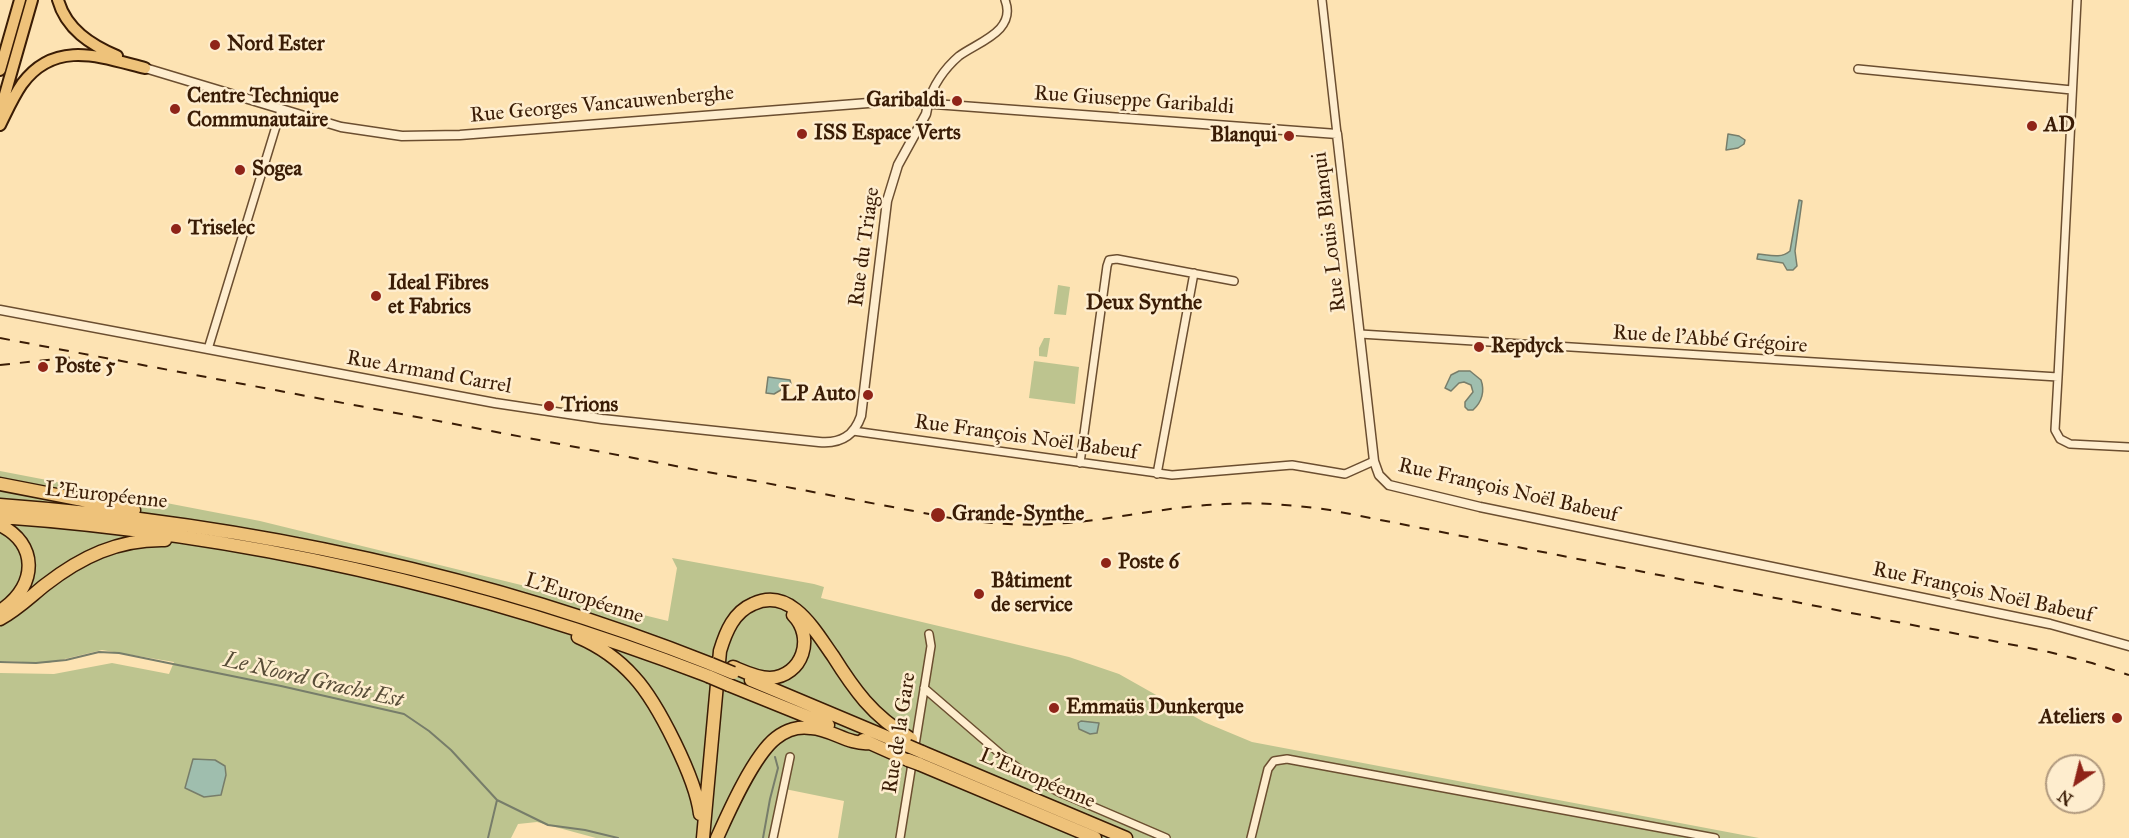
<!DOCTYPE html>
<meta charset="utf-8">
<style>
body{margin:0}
#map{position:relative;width:2129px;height:838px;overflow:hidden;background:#fde3b3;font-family:"IM FELL Great Primer",serif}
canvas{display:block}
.north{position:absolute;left:2045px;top:754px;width:60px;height:60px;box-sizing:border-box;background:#feedce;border:2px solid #b0997e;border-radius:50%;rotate:215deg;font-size:16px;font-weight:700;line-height:24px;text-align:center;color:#3a1c05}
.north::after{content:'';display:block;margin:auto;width:21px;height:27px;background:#8f2418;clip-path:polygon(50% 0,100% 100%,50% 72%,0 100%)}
</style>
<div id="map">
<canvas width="2129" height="838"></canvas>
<div class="north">N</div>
</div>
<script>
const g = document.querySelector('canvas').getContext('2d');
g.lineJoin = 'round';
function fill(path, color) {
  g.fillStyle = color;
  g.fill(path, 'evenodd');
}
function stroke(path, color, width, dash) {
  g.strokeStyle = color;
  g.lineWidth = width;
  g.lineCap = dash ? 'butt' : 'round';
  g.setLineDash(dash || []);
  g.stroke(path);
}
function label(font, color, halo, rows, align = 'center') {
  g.font = font + ' "IM FELL Great Primer",serif';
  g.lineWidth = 5;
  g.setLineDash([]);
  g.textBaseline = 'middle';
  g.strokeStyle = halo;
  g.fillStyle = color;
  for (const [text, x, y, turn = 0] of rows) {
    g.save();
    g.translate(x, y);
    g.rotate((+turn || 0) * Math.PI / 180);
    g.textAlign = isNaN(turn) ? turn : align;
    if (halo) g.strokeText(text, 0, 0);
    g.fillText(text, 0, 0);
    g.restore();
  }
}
fill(new Path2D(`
 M 1058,285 L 1070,287 L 1066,315 L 1054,314 Z
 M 1044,338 L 1050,338 L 1047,357 L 1039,356 L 1039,348 Z
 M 1034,361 L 1079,367 L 1075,404 L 1029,398 Z
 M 0,471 L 260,521 L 668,621 L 677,568 L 672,558 L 814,584 L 824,587 L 821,598 L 1069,657 L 1119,674 L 1204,722 L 1252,742 L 1759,838 L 838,838 L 844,801 L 780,788 L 769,838 L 596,838 L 537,822 L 518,824 L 511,838 L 0,838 L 0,673 L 54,674 L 112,663 L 169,674 L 174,662 L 102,650 L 48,663 L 0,661 Z`), '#bdc48f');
const water = new Path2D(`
 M 1728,134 L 1739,136 L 1745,140 L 1744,144 L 1738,148 L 1726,150 Z
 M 1799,200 L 1802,201 L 1795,251 L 1797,266 L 1793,270 L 1787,270 L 1783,263 L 1757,259 L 1758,254 C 1769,255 1781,259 1790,251 Z
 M 1459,371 L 1470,371 L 1481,380 C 1485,391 1482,402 1473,410 L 1468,410 L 1465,407 L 1465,402 L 1473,392 L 1471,385 L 1464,382 L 1459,383 L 1451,391 L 1445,388 L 1451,375 Z
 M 768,377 L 790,380 L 791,384 L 774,394 L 766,393 Z
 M 1081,721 L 1099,723 L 1097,733 L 1090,734 L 1079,729 L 1078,723 Z
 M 193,759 L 215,760 L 225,766 L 226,775 L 221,795 L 204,797 L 185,788 Z`);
fill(water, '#9fbeae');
stroke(water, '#777d6a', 1.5);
stroke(new Path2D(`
 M 0,662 L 36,663 L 66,660 L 99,652 L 119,653 L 281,686 L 404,714 L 429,731 L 451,750 L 497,800 L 548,825 L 585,830 L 618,838
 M 488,838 L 497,800
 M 763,838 L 770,799 L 778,768 L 775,757`), '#777d6a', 2);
const minor = new Path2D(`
 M 1322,0 L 1337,134
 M 1858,69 L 2072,90
 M 928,104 C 932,86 945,68 959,56 C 978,42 1017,31 1005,0
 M 1360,334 L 2058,377 L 2055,430 L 2060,439 L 2070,444 L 2129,447
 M 208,349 L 281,110
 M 2058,377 L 2077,0
 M 853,431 L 1172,475 L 1292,465 L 1345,474 L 1374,461
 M 1080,463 L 1107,266 L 1109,260 L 1117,259 L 1234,281
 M 1157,474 L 1194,273
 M 924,688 L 1011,763 L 1027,775 L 1061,793 L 1166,838
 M 773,838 L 790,757
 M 900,838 L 931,646 L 929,634
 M 1251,838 L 1268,769 L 1274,761 L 1287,759 L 1715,838`);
const tertiary = new Path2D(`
 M 145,68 L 341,127 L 402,136 L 460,135 L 894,101 L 1337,134 L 1374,461 L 1379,475 L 1389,485 L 1480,507 L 2050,624 L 2129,646
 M 0,310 L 495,403 L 602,419 L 819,442 C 841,444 854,436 861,416 L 887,201 L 898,165 L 926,114 L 928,104`);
const trunk = new Path2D(`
 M 58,0 C 66,29 91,45 117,56
 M 0,70 L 20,0
 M 0,112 L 32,0
 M 0,125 C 7,111 13,97 22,84 C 55,39 101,57 145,68`);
const motorway = new Path2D(`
 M 0,484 L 134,510
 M 0,505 C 243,523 484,574 711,664
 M 0,517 C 243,534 481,589 708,676
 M 0,525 C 38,544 37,584 4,608
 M 0,619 C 17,610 30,597 45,585 C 81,557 118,539 165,540
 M 578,637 C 599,646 618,659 634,677 C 658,703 696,779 700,814
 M 733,667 C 745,672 757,678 770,678 C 803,676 815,637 793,615
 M 751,680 L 908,746
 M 729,685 L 828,725
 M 863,740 L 908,760
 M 922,752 L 1126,838
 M 919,764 L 1095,838
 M 703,838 L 720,651 C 726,631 734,612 753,604 C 791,586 815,631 833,656 C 843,672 853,687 865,701 C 878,716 893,728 911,739
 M 717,838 C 729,811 754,755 776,738 C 786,730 799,726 811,728 C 831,729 849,745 869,743`);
stroke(minor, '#6b4e30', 10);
stroke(tertiary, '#6b4e30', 11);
stroke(trunk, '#3a1c05', 14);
stroke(motorway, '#3a1c05', 15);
stroke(minor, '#feedce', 7);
stroke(tertiary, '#feedce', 8);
stroke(trunk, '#eec27a', 10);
stroke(motorway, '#eec27a', 12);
stroke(new Path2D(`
 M 0,338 L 961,520 C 991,523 1022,526 1052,524 C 1110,521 1167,506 1225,504 C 1260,502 1295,505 1330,510 L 2049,652 L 2092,663 L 2129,675
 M 0,365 L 75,357`), '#3a1c05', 2, [10, 10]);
const motorwayBridge = new Path2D(`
 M 711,664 L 733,673
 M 708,676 L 729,685
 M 908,746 L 922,752
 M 908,760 L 919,764`);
stroke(motorwayBridge, '#3a1c05', 15, []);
stroke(motorwayBridge, '#eec27a', 12);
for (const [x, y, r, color] of [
 [215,45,6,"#8f2418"],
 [957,101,6,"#8f2418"],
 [175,109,6,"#8f2418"],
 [2032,126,6,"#8f2418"],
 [802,134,6,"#8f2418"],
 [1289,136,6,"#8f2418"],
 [240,170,6,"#8f2418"],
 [176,229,6,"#8f2418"],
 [376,296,6,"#8f2418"],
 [1479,347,6,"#8f2418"],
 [43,367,6,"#8f2418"],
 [868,395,6,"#8f2418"],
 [549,406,6,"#8f2418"],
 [938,515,8,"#8f2418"],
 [1106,563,6,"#8f2418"],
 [979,594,6,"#8f2418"],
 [1054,708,6,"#8f2418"],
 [2117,718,6,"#8f2418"]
]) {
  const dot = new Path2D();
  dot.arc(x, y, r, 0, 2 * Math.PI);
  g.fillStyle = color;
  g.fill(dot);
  stroke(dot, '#feedce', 2);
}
label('bold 21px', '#3a1c05', '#feedce', [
 ["Nord Ester",227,45],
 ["Centre Technique",187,97],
 ["Communautaire",187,121],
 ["Garibaldi",945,101,"right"],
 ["AD",2044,126],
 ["ISS Espace Verts",814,134],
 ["Blanqui",1277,136,"right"],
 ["Sogea",252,170],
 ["Triselec",188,229],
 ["Ideal Fibres",388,284],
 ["et Fabrics",388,308],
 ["Repdyck",1491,347],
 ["Poste 5",55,367],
 ["LP Auto",856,395,"right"],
 ["Trions",561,406],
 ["Grande-Synthe",952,515],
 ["Poste 6",1118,563],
 ["Bâtiment",991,582],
 ["de service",991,606],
 ["Emmaüs Dunkerque",1066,708],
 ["Ateliers",2105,718,"right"]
], 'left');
label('21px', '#3a1c05', '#feedce', [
 ["Rue Giuseppe Garibaldi",1134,101,4],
 ["Rue Georges Vancauwenberghe",602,105,-5],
 ["Rue Louis Blanqui",1330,232,-97],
 ["Rue du Triage",865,247,-82],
 ["Rue de l'Abbé Grégoire",1710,340,4],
 ["Rue Armand Carrel",429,373,10],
 ["Rue François Noël Babeuf",1026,438,8],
 ["Rue François Noël Babeuf",1508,491,13],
 ["L'Européenne",106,496,6],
 ["Rue François Noël Babeuf",1983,593,12],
 ["L'Européenne",584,599,18],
 ["Rue de la Gare",900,733,-81],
 ["L'Européenne",1037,779,23]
]);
label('bold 22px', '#3a1c05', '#feedce', [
 ["Deux Synthe",1144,304]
]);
label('italic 22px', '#584d38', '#feedce', [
 ["Le Noord Gracht Est",313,681,13]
]);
</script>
